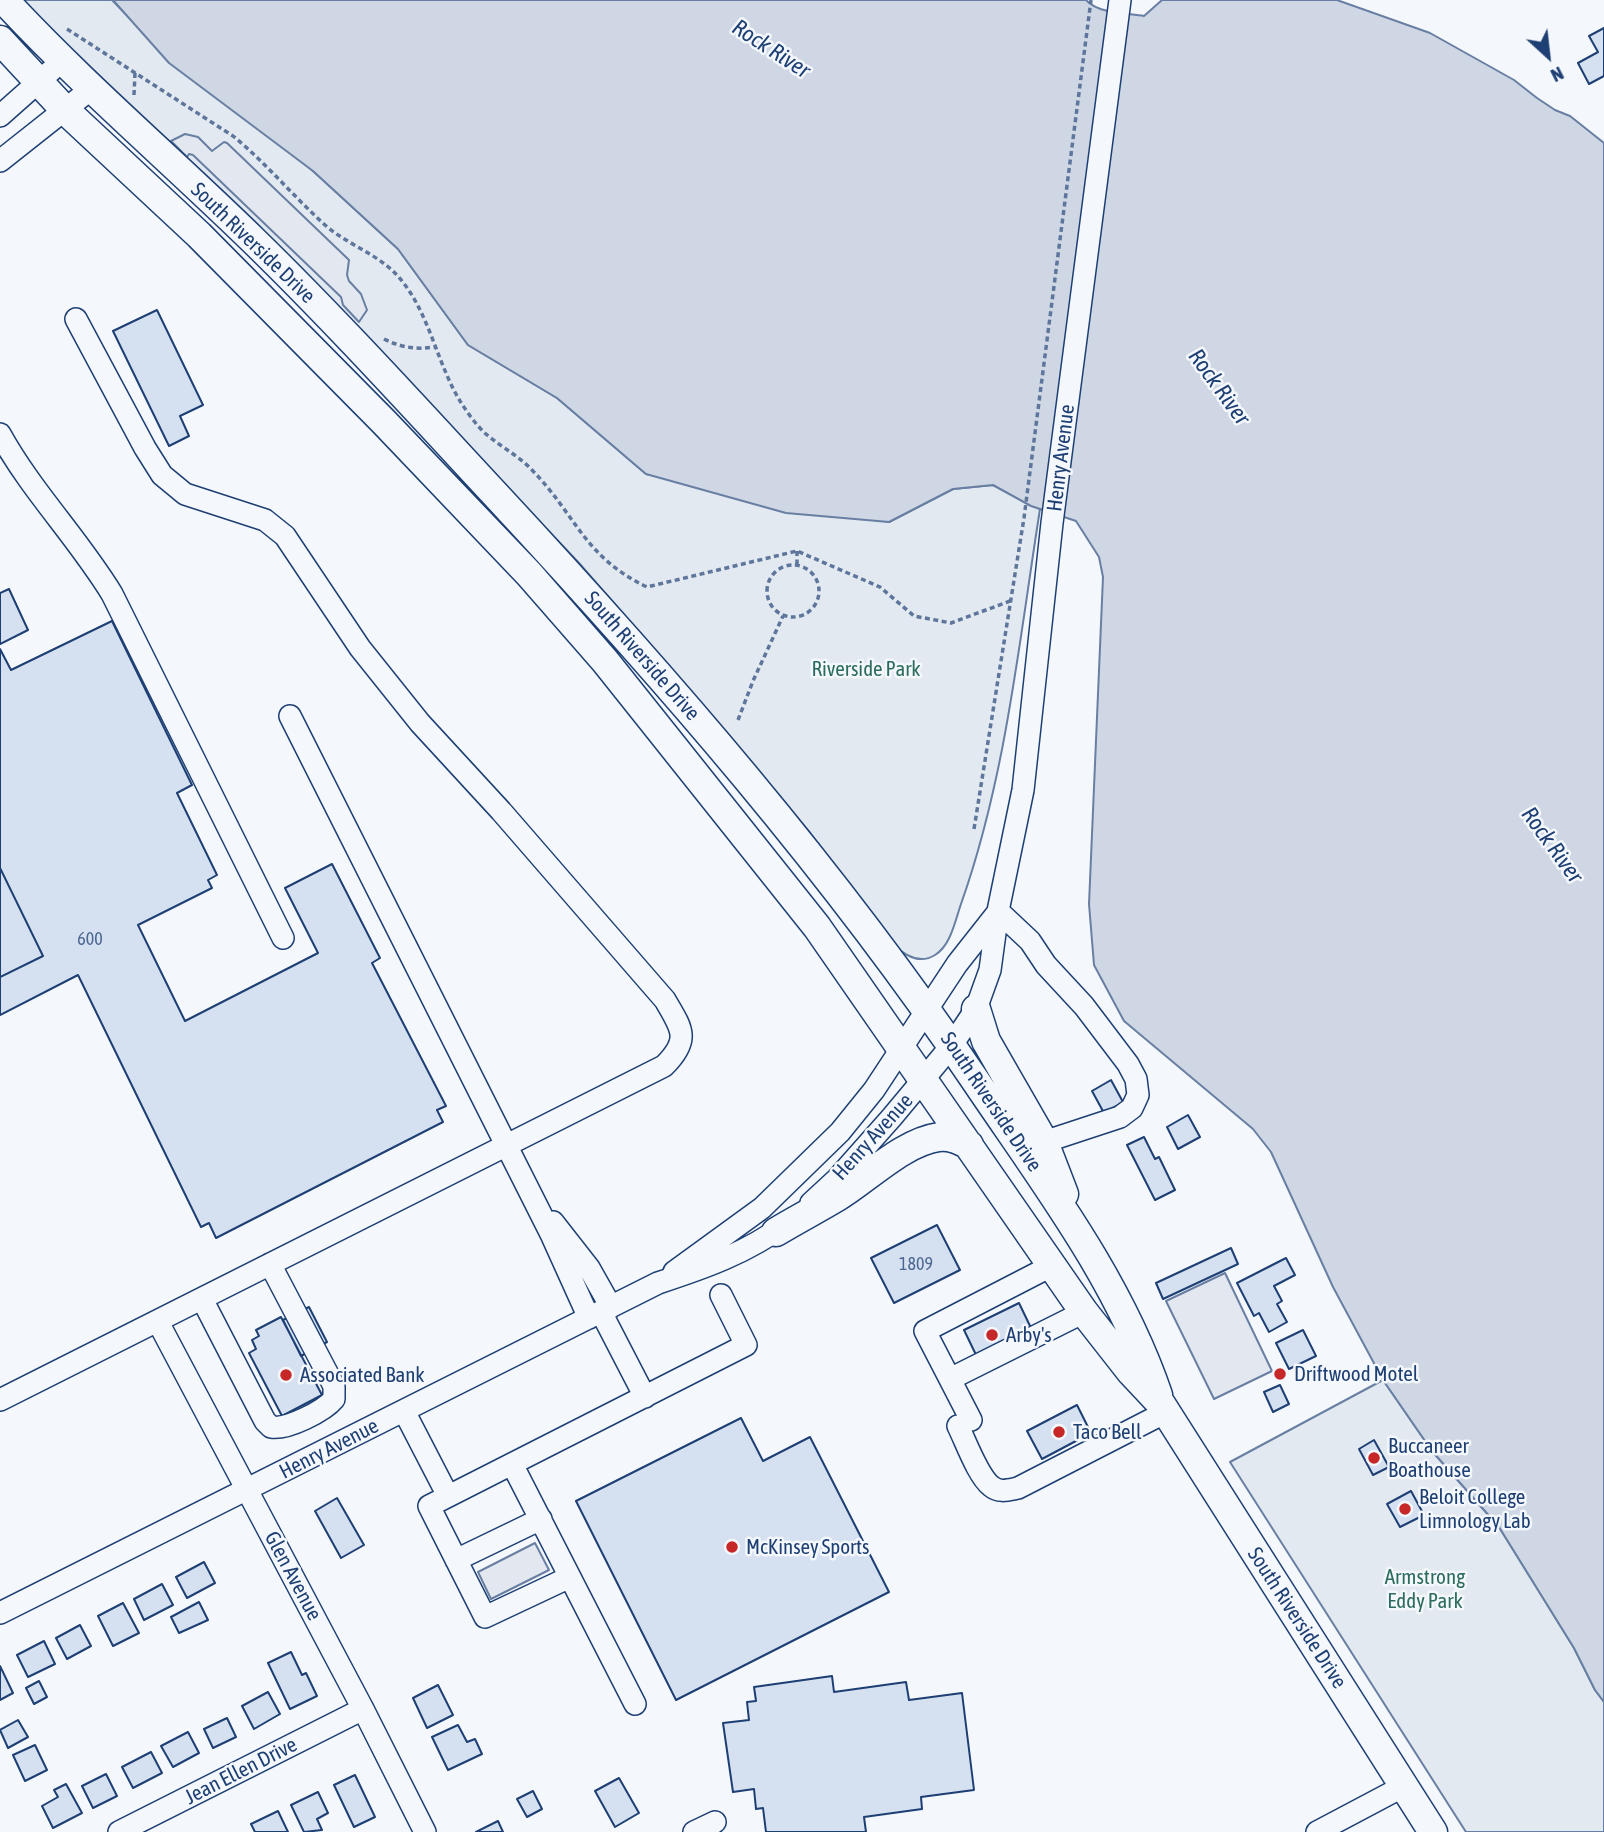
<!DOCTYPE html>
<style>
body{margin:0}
#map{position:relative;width:1604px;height:1832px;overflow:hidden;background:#f4f7fb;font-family:"Asap Condensed",sans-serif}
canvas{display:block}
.north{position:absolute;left:1513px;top:21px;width:70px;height:70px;-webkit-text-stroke:5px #f4f7fb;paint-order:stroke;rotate:153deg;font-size:19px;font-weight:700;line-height:28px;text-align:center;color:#1d3f73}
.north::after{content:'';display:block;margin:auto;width:24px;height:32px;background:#1d3f73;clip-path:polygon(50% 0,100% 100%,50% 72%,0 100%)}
</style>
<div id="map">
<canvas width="1604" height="1832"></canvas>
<div class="north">N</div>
</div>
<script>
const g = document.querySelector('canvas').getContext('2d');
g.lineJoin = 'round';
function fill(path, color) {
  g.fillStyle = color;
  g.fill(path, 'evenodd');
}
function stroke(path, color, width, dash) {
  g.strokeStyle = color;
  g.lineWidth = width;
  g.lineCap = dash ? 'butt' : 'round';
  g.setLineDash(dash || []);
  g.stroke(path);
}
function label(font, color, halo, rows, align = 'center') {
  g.font = font + ' "Asap Condensed",sans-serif';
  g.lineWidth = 5;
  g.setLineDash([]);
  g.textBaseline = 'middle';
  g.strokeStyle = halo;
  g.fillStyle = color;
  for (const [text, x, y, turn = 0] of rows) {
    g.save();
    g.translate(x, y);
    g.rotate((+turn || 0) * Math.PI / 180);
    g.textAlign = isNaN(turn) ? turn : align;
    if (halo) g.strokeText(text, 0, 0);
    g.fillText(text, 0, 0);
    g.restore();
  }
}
const green = new Path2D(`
 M 23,0 L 112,0 L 139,28 L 313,171 L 398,249 L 468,345 L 557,398 L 646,474 L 889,522 L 953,489 L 993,485 L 1040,509 C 1019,642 1006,777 961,904 C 955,921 951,945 935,955 C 919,965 904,955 893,944 L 811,834 L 725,731 L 579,563 L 423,399 L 83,63 Z
 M 1383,1380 L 1432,1451 L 1499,1527 L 1574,1648 L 1595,1690 L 1604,1702 L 1604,1832 L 1466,1832 L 1230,1462 Z`);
fill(green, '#e3e9f0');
stroke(green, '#687fa3', 2);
const parking = new Path2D(`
 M 185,134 L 198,137 L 212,151 L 224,142 L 227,143 L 349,260 L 347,275 L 349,281 L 361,294 L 367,310 L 359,322 L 343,305 L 341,297 L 193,155 L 189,154 L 187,157 L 171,141 Z
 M 1225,1273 L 1272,1371 L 1214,1399 L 1166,1301 Z
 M 535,1543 L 549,1570 L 491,1599 L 478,1572 Z`);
fill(parking, '#e3e8f0');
stroke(parking, '#687fa3', 2);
const water = new Path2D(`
 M 113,0 L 1086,0 C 1099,14 1126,13 1144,16 L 1162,0 L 1337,0 L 1430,33 L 1514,80 L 1537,98 L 1555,110 L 1570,116 L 1604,143 L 1604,1702 L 1595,1690 L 1574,1648 L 1499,1527 L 1432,1451 L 1383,1380 L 1333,1287 L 1271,1152 L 1253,1129 L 1124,1021 L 1094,965 L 1089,904 L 1103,577 L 1099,557 L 1076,521 L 1031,506 L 993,485 L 953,489 L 889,522 L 786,513 L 646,474 L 557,398 L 468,345 L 398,249 L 313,171 L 169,63 Z`);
fill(water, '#cfd7e4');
stroke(water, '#687fa3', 2);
const building = new Path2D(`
 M 1604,28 L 1604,76 L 1589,84 L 1578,63 L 1598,52 L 1589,36 Z
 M 157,310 L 203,405 L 180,416 L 189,436 L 169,446 L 113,331 Z
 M 9,589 L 28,630 L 0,644 L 0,593 Z
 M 112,621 L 192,785 L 177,793 L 217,875 L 208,880 L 212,888 L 138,925 L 185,1021 L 318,953 L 285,888 L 332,864 L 380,958 L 372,963 L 446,1106 L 437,1110 L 443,1122 L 216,1238 L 209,1223 L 201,1227 L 78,975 L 0,1015 L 0,977 L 43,956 L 0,868 L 0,649 L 11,670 Z
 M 0,868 L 43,956 L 0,977 Z
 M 1111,1080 L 1123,1102 L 1104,1113 L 1092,1091 Z
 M 1188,1115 L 1200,1137 L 1178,1149 L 1167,1127 Z
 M 1144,1137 L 1155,1159 L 1159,1157 L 1175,1190 L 1155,1200 L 1127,1145 Z
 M 937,1225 L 960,1270 L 894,1303 L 871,1258 Z
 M 1231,1248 L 1238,1264 L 1163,1299 L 1156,1283 Z
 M 1286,1258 L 1295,1275 L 1274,1286 L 1282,1301 L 1277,1304 L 1287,1322 L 1269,1332 L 1259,1313 L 1254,1316 L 1237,1283 Z
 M 1019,1303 L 1031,1328 L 978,1359 L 964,1330 Z
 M 309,1307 L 327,1342 L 301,1356 L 283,1320 Z
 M 281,1317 L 322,1395 L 282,1416 L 249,1353 L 256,1349 L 252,1340 L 259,1336 L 256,1330 Z
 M 1303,1330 L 1316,1356 L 1289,1369 L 1276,1343 Z
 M 1280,1385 L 1289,1404 L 1273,1412 L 1264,1392 Z
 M 1077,1405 L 1091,1433 L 1042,1459 L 1027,1431 Z
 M 741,1418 L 763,1461 L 810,1437 L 889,1592 L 676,1700 L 576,1501 Z
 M 1374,1440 L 1389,1467 L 1373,1475 L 1359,1449 Z
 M 1411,1491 L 1424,1515 L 1400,1527 L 1387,1504 Z
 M 337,1498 L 364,1545 L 341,1558 L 315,1511 Z
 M 204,1562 L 215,1583 L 187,1598 L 176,1577 Z
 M 162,1584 L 173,1605 L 144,1620 L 134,1599 Z
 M 199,1602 L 208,1620 L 179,1633 L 171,1617 Z
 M 123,1603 L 139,1633 L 113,1646 L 98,1616 Z
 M 80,1625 L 91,1646 L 67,1659 L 56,1638 Z
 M 44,1641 L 55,1664 L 28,1677 L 17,1655 Z
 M 291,1652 L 302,1675 L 306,1673 L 317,1696 L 290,1709 L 268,1663 Z
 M 0,1666 L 13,1693 L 0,1700 Z
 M 832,1676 L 834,1692 L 906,1682 L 909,1700 L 962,1693 L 974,1790 L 921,1797 L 922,1809 L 864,1817 L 866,1832 L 766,1832 L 763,1808 L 756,1809 L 754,1789 L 733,1792 L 723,1723 L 749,1720 L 747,1702 L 756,1701 L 754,1687 Z
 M 39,1681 L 47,1697 L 34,1704 L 26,1688 Z
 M 438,1685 L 453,1715 L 427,1728 L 413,1698 Z
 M 268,1692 L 280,1714 L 254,1729 L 242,1706 Z
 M 227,1718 L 236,1737 L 213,1748 L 204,1729 Z
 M 18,1720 L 28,1737 L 8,1748 L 0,1730 Z
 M 458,1725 L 467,1742 L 475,1739 L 482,1754 L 448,1770 L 432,1737 Z
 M 188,1732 L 199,1753 L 173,1767 L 161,1746 Z
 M 35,1745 L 47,1770 L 25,1781 L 13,1755 Z
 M 151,1752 L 162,1773 L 133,1788 L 122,1767 Z
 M 106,1774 L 117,1796 L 93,1808 L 82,1786 Z
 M 355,1775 L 375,1817 L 354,1827 L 334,1785 Z
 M 619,1778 L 639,1813 L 615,1827 L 595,1791 Z
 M 66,1784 L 82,1813 L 53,1828 L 42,1806 L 58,1797 L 54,1790 Z
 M 533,1791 L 542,1809 L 527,1817 L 517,1799 Z
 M 318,1792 L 328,1813 L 317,1819 L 322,1830 L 304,1832 L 291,1805 Z
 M 278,1811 L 288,1832 L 255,1832 L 251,1824 Z
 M 498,1821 L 503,1832 L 476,1832 Z`);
fill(building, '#d5e0f0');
stroke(building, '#1d3f73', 2);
const minor = new Path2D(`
 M 0,116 L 62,61
 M 0,161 L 91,89
 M 0,434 C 32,492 78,538 112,594 L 283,938
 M 290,716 L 551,1234 L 589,1318
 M 998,911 L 1030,941 L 1046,965 L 1084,1006 L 1128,1064 L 1136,1079 L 1138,1095 L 1132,1108 L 1120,1117 L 1044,1142
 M 811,1203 L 837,1179 L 892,1117 L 952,1045 L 976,1009 L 990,970 L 998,911 L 1023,790 L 1052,523 L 1120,0
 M 553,1222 L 589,1268 L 611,1307
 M 674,1272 L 762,1208 L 840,1132 L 874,1090 L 957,964 L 998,912
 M 202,1299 L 265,1421 L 271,1427 C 287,1430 324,1411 334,1399 L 334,1386 L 270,1264
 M 601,1312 L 645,1397
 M 158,1322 L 363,1709 L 425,1832
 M 950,1379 L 1084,1312
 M 0,1400 L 664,1066 C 691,1039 682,1029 665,1000 L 501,811 L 420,723 L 360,648 L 285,536 L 265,520 L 185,494 L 162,475 L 145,448 L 76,319
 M 404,1411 L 448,1496
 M 971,1420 L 925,1331 L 1051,1266
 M 958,1426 C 966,1442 978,1476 991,1486 C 999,1493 1008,1490 1018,1488 L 1166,1412
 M 512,1464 L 635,1704
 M 456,1560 L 541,1519
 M 570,1577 L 485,1617 L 429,1506 L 746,1345 L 721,1295
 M 0,1613 L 658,1283 C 704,1268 747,1253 787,1223
 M 119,1832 L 363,1709
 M 694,1832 L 715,1822
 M 1317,1832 L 1404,1786`);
const major = new Path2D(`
 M 4,0 C 83,85 171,160 254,241 C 337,322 415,408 494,493 C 666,678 833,870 975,1080 C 1043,1181 1118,1278 1158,1395
 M 0,40 L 65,110 L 199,235 L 384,422 L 529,574 L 605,661 L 817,927 L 1084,1312 L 1131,1372 L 1161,1404 L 1433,1832
 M 976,1009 L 986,1041 L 1044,1142 L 1064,1194
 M 776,1232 C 796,1220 817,1209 837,1197 C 867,1179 903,1142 939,1137 C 951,1136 959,1140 969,1145`);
stroke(minor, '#1d3f73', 24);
stroke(major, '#1d3f73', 31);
stroke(new Path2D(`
 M 67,29 L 233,136 C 266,163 293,196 325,225 C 349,246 382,255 402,281 C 430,316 437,363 460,401 C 467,412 476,425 486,434 C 501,447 519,456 532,470 C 576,515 584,557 647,587 L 797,551 L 880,587 L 914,616 L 951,623 L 1010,601
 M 134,95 L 135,73
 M 384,339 C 400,347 416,350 434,347
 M 797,551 L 797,565
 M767 591a26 26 0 1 1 52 0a26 26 0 1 1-52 0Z
 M 738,720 L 753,681 L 783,616
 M 974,829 L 1024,518 L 1091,0`), '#5e769c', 3.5, [5, 3.5]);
stroke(minor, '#f4f7fb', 21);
stroke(major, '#f4f7fb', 28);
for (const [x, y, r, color] of [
 [992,1335,7,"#c62828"],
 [1280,1374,7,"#c62828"],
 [286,1375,7,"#c62828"],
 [1059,1432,7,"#c62828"],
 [1374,1458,7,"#c62828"],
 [1405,1509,7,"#c62828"],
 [732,1547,7,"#c62828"]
]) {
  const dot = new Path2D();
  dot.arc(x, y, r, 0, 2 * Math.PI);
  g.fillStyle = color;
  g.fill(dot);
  stroke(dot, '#f4f7fb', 2.5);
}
label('18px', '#4b6792', null, [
 ["600",90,939],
 ["1809",916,1264]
]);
label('21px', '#1d3f73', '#f4f7fb', [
 ["South Riverside Drive",253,243,44],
 ["Henry Avenue",1061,458,-83],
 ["South Riverside Drive",642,656,49],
 ["South Riverside Drive",991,1102,56],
 ["Henry Avenue",873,1137,-48],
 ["Henry Avenue",329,1449,-27],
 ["Glen Avenue",293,1576,62],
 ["South Riverside Drive",1297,1618,57],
 ["Jean Ellen Drive",241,1771,-27]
]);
label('21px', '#2c6c60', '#f4f7fb', [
 ["Riverside Park",866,669],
 ["Armstrong",1425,1577],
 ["Eddy Park",1425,1601]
]);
label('21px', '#1d3f73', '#f4f7fb', [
 ["Arby's",1006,1335],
 ["Driftwood Motel",1294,1374],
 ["Associated Bank",300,1375],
 ["Taco Bell",1073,1432],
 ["Buccaneer",1388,1446],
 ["Boathouse",1388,1470],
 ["Beloit College",1419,1497],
 ["Limnology Lab",1419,1521],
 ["McKinsey Sports",746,1547]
], 'left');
label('italic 23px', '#1d3f73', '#f4f7fb', [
 ["Rock River",771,49,33],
 ["Rock River",1219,387,54],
 ["Rock River",1552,845,54]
]);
</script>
